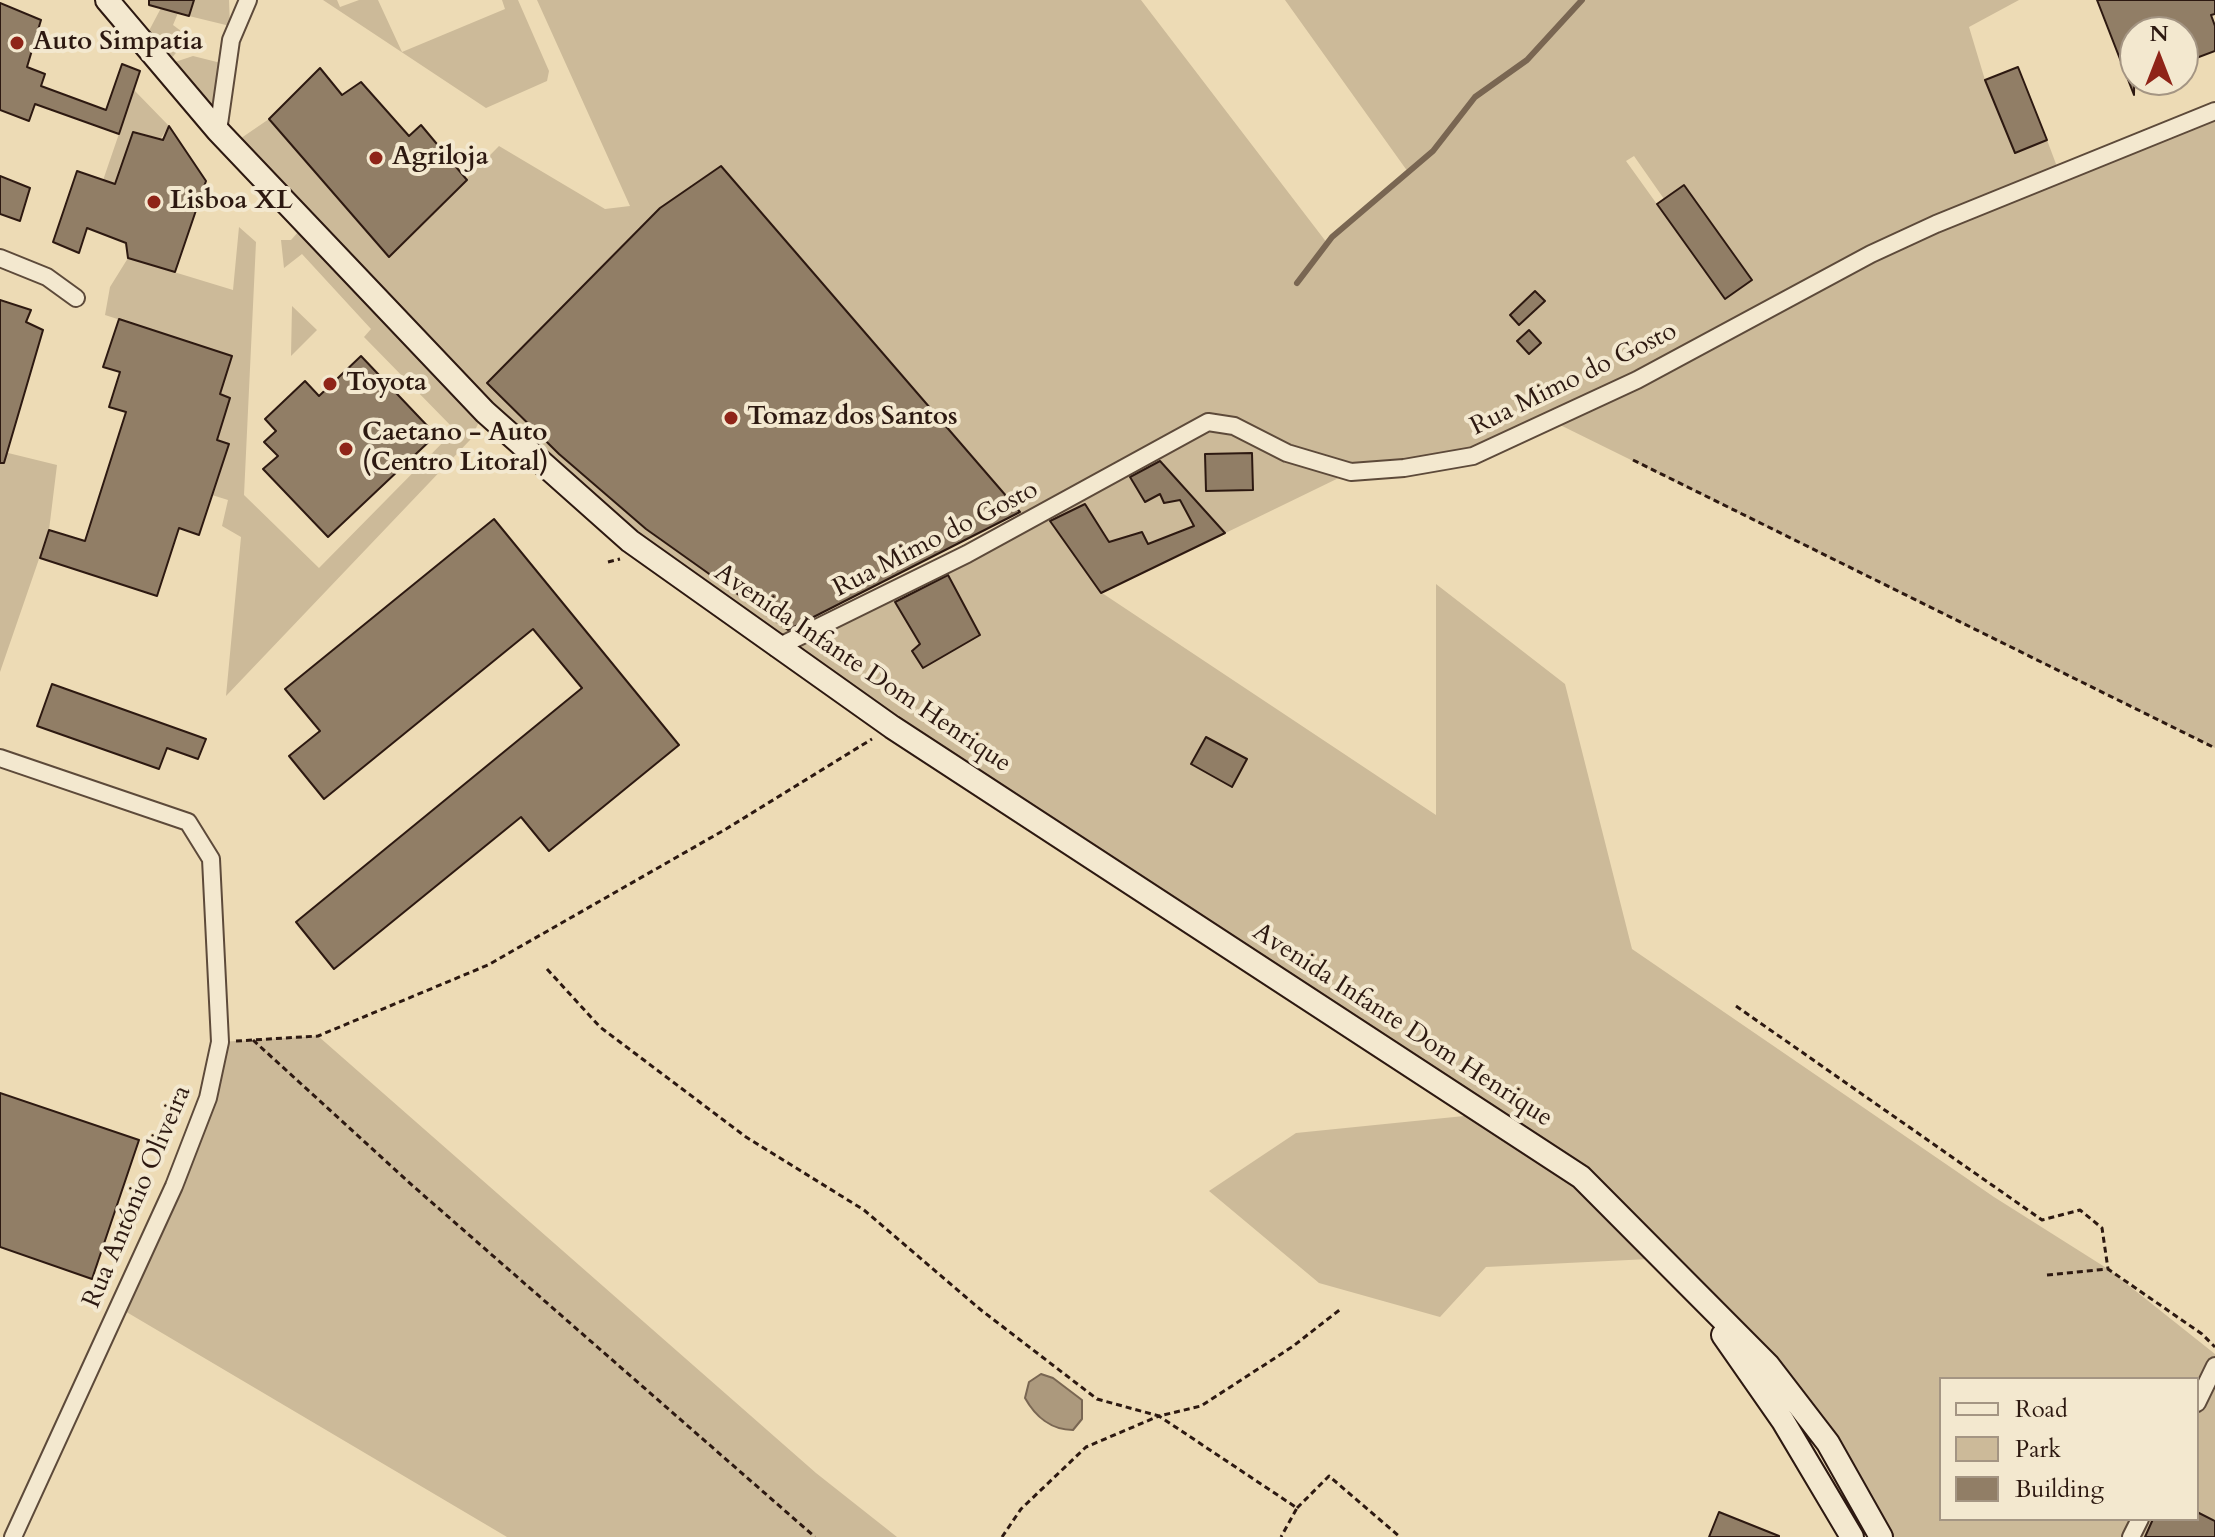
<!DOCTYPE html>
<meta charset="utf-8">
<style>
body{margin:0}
#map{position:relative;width:2215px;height:1537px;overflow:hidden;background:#eddbb5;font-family:Cardo,serif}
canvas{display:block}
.legend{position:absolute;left:1939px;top:1377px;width:260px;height:144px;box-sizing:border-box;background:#f3e8cf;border:2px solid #a49583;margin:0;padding:10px 14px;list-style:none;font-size:24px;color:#2d1911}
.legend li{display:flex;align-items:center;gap:16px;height:40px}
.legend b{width:40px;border:2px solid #a49583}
.north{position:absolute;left:2119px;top:16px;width:80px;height:80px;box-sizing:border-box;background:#f3e8cf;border:2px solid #a49583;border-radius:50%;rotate:0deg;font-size:22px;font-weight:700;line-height:32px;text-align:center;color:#2d1911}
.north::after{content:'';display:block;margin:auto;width:28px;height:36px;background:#8f2418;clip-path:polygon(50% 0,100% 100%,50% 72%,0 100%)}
</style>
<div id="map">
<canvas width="2215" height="1537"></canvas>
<ul class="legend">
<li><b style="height:10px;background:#f3e8cf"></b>Road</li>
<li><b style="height:22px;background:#ccba99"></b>Park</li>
<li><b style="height:22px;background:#917e66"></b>Building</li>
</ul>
<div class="north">N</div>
</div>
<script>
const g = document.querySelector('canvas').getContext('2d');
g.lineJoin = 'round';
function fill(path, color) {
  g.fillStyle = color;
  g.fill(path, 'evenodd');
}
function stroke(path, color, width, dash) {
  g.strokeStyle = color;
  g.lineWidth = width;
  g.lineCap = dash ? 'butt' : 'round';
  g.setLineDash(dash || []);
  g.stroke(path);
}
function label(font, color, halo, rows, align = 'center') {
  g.font = font + ' Cardo,serif';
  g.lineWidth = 8;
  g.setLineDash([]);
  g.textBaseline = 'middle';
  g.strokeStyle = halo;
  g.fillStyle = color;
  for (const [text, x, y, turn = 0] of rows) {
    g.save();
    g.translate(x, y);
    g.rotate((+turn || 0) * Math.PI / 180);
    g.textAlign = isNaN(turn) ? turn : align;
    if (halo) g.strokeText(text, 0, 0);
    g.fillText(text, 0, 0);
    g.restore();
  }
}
fill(new Path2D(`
 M 194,0 L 229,0 L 230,26 L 189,16 Z
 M 323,0 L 337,0 L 340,7 L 359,0 L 378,0 L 402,52 L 505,9 L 502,0 L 518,0 L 549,71 L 547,81 L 486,108 Z
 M 537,0 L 1141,0 L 1327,243 L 1408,172 L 1285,0 L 2019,0 L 1969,27 L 1985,80 L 2015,153 L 2047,140 L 2059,172 L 2215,111 L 2215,748 L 1552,421 L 1473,456 L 1351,472 L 1102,593 L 1436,815 L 1436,584 L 1565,684 L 1632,949 L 1994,1197 L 2108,1269 L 2215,1354 L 2215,1537 L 1881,1537 L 1828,1443 L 1649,1259 L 1486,1267 L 1440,1317 L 1319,1283 L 1209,1191 L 1296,1133 L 1484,1114 L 776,648 L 484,412 L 470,440 L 226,696 L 241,537 L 222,526 L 228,500 L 212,495 L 228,444 L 217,440 L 230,398 L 220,394 L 232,356 L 105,315 L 110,287 L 128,258 L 233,290 L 239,227 L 256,242 L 244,495 L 319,568 L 455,430 L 364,337 L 371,329 L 302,254 L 284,268 L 281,240 L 291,240 L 307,222 L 231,145 L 269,119 L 389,257 L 499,146 L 605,209 L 630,206 ZM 1634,156 L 1664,199 L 1751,281 L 1725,299 L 1626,161 ZM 722,167 L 1027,520 L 798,637 L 646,529 L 487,383 L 660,208 ZM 1941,1379 L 2197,1379 L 2197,1519 L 1941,1519 Z
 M 161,8 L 178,13 L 173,25 L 189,37 L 166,65 L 193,56 L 229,65 L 218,131 L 143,42 Z
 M 134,90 L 169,126 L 99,232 L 87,227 Z
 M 292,306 L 317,330 L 291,356 Z
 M 0,451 L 57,465 L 49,530 L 0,672 Z
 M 318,1036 L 816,1473 L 897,1537 L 507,1537 L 118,1307 L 174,1186 L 220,1042 Z`), '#ccba99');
const water = new Path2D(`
 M 1041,1374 L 1053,1378 L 1082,1400 L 1082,1419 L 1073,1430 C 1051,1430 1035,1416 1025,1398 L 1029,1382 Z`);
fill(water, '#ac997d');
stroke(water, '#796652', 2);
stroke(new Path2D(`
 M 1297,283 L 1332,237 L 1433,151 L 1475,97 L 1527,60 L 1582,0`), '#796652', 6);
const building = new Path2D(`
 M 149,0 L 194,0 L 189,16 L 149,5 Z
 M 2097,0 L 2215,0 L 2215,14 L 2211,15 L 2215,26 L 2215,51 L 2183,63 L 2183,32 L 2135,32 L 2134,95 Z
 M 0,3 L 41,20 L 27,67 L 45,74 L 41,86 L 106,110 L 122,64 L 140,71 L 119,134 L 35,104 L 29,121 L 0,110 Z
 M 2018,67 L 2047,140 L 2015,153 L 1985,80 Z
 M 320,68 L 342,95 L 361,82 L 409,136 L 421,125 L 467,180 L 389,257 L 269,119 Z
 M 169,126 L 206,181 L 175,272 L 128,258 L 126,243 L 87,228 L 79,253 L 53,242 L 77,171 L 115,184 L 133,132 L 163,140 Z
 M 721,166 L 1020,512 L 788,630 L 646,529 L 559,454 L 487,383 L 660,208 Z
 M 0,176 L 30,188 L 20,221 L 0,214 Z
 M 1684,185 L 1752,280 L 1725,299 L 1657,204 Z
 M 1535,291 L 1545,301 L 1519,325 L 1510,315 Z
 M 0,300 L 31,310 L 26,322 L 43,330 L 4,463 L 0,463 Z
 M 119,319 L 232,356 L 220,394 L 230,398 L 217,440 L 229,444 L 199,535 L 179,528 L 157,596 L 40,558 L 49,530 L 85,541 L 126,412 L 109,407 L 120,372 L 103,367 Z
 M 1529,330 L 1541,343 L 1529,354 L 1517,341 Z
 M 361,356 L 436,435 L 328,537 L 263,469 L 278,456 L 264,442 L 276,431 L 265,419 L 305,381 L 319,396 Z
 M 1252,453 L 1253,490 L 1206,491 L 1205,454 Z
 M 1160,461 L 1225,533 L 1101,593 L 1050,521 L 1085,504 L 1109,542 L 1142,532 L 1148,544 L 1194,526 L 1180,500 L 1164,503 L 1160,494 L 1145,502 L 1130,477 Z
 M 494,519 L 679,745 L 549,851 L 521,817 L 334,969 L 296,922 L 582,688 L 533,629 L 324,799 L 289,756 L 320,731 L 285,689 Z
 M 948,575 L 980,635 L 923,668 L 912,651 L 920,644 L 895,602 Z
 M 52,684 L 206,739 L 198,759 L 167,748 L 159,769 L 37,726 Z
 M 1206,737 L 1247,759 L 1232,787 L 1191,764 Z
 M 0,1093 L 139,1140 L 92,1279 L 0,1247 Z
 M 1719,1512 L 1779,1536 L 1779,1537 L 1709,1537 Z
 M 2197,1512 L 2215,1521 L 2215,1537 L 2145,1537 L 2153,1519 L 2197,1519 Z`);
fill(building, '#917e66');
stroke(building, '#2d1911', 2);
const street = new Path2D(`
 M 218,131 L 231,40 L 248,0
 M 0,258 L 47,277 L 76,298
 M 776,648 L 967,554 L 1208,422 L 1234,426 L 1287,453 L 1351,472 L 1404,468 L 1473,456 L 1637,380 L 1871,254 L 1936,224 L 2215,111
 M 0,758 L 188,822 L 211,859 L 220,1042 L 208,1098 L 174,1186 L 13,1537
 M 2197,1403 L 2215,1366
 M 2131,1537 L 2140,1519`);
const secondary = new Path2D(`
 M 107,0 L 218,131 L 485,412 L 630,541 L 892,727 L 1581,1177 L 1768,1365 L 1828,1443 L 1881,1537
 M 1723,1335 L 1783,1421 L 1852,1537`);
stroke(street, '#5d4a3a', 20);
stroke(secondary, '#2d1911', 26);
stroke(new Path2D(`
 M 1633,460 L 2215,748
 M 608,562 L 620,559
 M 547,969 L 600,1027 L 746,1137 L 864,1210 L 981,1310 L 1097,1399 L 1159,1416 L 1201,1406 L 1292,1347 L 1342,1308
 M 1736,1006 L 2042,1220 L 2080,1210 L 2102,1228 L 2108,1269
 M 253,1040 L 413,1186 L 815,1537
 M 236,1041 L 318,1036 L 488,965 L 726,829 L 872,739
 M 2047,1275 L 2108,1269 L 2202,1334 L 2215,1347
 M 1297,1508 L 1329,1476 L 1400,1537
 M 1002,1537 L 1021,1509 L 1086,1447 L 1159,1416 L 1297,1508 L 1281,1537`), '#2d1911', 3, [6, 4]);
stroke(street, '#f3e8cf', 16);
stroke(secondary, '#f3e8cf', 22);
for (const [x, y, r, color] of [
 [17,43,8,"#8f2418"],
 [376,158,8,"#8f2418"],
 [154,202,8,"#8f2418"],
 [330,384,8,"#8f2418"],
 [731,418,8,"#8f2418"],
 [346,449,8,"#8f2418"]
]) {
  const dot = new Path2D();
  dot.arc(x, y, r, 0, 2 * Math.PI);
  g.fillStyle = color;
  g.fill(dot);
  stroke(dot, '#f3e8cf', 3);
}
label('bold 26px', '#2d1911', '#f3e8cf', [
 ["Auto Simpatia",33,43],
 ["Agriloja",392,158],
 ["Lisboa XL",170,202],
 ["Toyota",346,384],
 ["Tomaz dos Santos",747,418],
 ["Caetano - Auto",362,434],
 ["(Centro Litoral)",362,464]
], 'left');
label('26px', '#2d1911', '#f3e8cf', [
 ["Rua Mimo do Gosto",1574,380,-26],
 ["Rua Mimo do Gosto",936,540,-27],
 ["Avenida Infante Dom Henrique",862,669,34],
 ["Avenida Infante Dom Henrique",1402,1026,33],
 ["Rua António Oliveira",138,1197,-67]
]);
</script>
